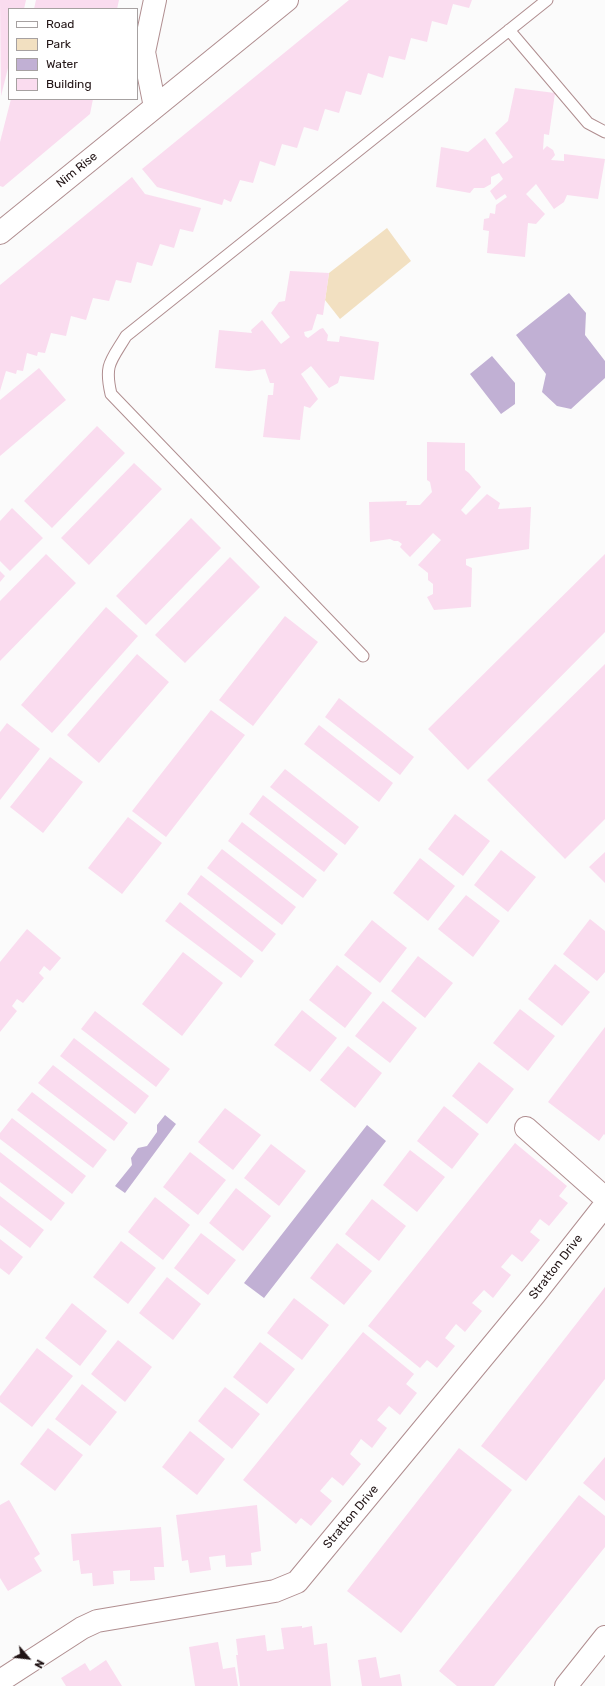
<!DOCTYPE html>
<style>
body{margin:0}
#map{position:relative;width:605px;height:1686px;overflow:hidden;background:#fbfbfb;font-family:Rubik,sans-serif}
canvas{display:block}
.legend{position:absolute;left:8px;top:8px;width:130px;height:92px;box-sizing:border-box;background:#fff;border:1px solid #a6a1a1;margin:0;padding:5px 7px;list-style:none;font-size:12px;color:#211415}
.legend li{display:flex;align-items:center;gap:8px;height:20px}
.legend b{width:20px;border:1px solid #a6a1a1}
.north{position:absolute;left:8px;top:1638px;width:40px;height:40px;-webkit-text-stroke:3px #fff;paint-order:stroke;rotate:118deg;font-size:11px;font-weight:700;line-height:16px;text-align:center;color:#211415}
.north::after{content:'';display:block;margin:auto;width:14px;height:18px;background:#211415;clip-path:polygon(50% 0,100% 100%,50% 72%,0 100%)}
</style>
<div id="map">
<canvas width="605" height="1686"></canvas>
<ul class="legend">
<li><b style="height:5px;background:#fff"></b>Road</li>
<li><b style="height:11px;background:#f2e0c1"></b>Park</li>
<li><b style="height:11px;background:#c1b0d4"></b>Water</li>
<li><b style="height:11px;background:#fadcef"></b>Building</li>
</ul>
<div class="north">N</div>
</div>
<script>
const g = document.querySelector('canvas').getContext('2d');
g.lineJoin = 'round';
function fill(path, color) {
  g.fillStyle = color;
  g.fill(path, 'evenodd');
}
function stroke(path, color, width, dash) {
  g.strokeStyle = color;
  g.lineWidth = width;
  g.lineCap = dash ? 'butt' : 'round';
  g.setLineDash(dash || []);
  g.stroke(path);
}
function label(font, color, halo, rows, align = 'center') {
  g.font = font + ' Rubik,sans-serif';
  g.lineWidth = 3.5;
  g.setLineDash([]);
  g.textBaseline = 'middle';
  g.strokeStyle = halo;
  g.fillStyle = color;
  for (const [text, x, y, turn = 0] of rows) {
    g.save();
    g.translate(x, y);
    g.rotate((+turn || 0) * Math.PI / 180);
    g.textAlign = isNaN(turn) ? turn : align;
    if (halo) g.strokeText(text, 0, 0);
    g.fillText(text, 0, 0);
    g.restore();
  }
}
fill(new Path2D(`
 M 387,228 L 411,261 L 340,319 L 325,300 L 329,273 Z`), '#f2e0c1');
fill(new Path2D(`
 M 569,293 L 586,313 L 585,335 L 605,361 L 605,378 L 571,409 L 557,406 L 542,392 L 546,374 L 516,335 Z
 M 492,356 L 515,383 L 515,404 L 501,414 L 470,374 Z
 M 165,1115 L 176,1124 L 125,1193 L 115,1186 L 132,1165 L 131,1158 L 138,1148 L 147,1146 L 157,1132 L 157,1125 Z
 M 367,1125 L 386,1141 L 264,1298 L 244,1283 Z`), '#c1b0d4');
fill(new Path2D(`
 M 0,0 L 26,0 L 24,9 L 9,9 L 9,64 L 1,96 Z
 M 36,0 L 119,0 L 117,9 L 34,9 Z
 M 349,0 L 472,0 L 469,8 L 453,4 L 447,25 L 432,21 L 427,42 L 411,38 L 405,60 L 389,56 L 383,78 L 368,73 L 361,95 L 346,91 L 339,113 L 325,109 L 318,131 L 304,127 L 297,148 L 282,144 L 275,166 L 260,161 L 253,183 L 240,180 L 231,202 L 224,199 L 222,205 L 157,187 L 142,169 Z
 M 515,88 L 555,93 L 549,135 L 544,134 L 543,150 L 547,146 L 553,150 L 555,155 L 551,160 L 564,161 L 564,154 L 605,159 L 598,199 L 567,195 L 564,202 L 554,209 L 536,184 L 526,194 L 545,214 L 536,224 L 528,223 L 525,257 L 487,253 L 489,231 L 483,230 L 484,219 L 489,218 L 490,213 L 495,214 L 496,205 L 507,197 L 505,194 L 496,200 L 490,191 L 503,179 L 499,173 L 491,177 L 491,184 L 484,188 L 474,188 L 470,193 L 436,187 L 441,147 L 468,152 L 485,138 L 503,164 L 513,157 L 495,133 L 508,121 Z
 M 11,99 L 93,99 L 90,114 L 3,187 L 0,186 L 0,142 Z
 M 132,177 L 145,194 L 201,208 L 193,232 L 180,229 L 174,248 L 160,244 L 152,266 L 137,262 L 131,283 L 116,280 L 109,301 L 93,298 L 86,320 L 71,316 L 66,336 L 51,333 L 45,353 L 38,352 L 37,356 L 27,353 L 23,371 L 17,370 L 16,374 L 6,371 L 0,391 L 0,285 Z
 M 290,271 L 329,273 L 323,315 L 317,314 L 312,330 L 304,332 L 305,336 L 308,338 L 320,329 L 323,328 L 328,335 L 327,341 L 339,342 L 340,336 L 379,342 L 374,380 L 340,376 L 338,383 L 329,388 L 311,366 L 301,374 L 318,399 L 310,408 L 304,406 L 300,440 L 263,437 L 268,395 L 273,395 L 274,383 L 270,383 L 265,369 L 249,371 L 215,368 L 219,330 L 252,333 L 251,330 L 262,320 L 281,344 L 290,337 L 271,313 L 279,302 L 285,301 Z
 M 39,368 L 66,400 L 0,456 L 0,400 Z
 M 97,426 L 125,453 L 52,528 L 24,501 Z
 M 427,442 L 465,443 L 465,470 L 469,473 L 481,487 L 461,510 L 466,515 L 487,494 L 500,503 L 498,509 L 531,507 L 529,549 L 466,559 L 466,565 L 472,568 L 471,607 L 434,610 L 427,597 L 433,594 L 433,584 L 428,580 L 428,573 L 418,565 L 441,540 L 433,533 L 410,557 L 400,547 L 402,544 L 398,541 L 394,541 L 390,539 L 370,542 L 369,502 L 407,501 L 406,505 L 420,505 L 432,492 L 430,482 L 427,480 Z
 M 134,463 L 162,489 L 89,565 L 61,538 Z
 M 12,508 L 43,538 L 10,571 L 0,561 L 0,521 Z
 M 191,518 L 221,548 L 146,625 L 116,596 Z
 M 46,554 L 76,583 L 0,661 L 0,601 Z
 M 605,554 L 605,632 L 468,770 L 428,729 Z
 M 230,557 L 260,587 L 185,663 L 155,635 Z
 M 0,571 L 5,576 L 0,582 Z
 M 106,607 L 138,636 L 52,733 L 21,705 Z
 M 285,616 L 318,642 L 253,726 L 219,700 Z
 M 137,654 L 169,682 L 99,763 L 67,735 Z
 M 605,664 L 605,819 L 565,859 L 487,780 Z
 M 339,698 L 414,757 L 400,775 L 325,717 Z
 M 211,710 L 245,735 L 166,837 L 132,811 Z
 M 7,723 L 40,749 L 0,800 L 0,732 Z
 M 319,725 L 393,783 L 379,802 L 304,744 Z
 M 50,757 L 83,782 L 43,833 L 10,807 Z
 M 285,769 L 359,827 L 345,845 L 270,787 Z
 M 263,795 L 338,854 L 324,872 L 249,814 Z
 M 455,814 L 490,841 L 463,876 L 428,849 Z
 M 128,817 L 162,843 L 122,894 L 88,868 Z
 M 242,822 L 317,880 L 303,898 L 228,841 Z
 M 222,849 L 296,907 L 282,925 L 207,868 Z
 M 501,850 L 536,877 L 508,912 L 474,885 Z
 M 605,852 L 605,883 L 589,867 Z
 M 420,858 L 455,886 L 428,921 L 393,893 Z
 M 201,875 L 276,934 L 262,952 L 187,894 Z
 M 466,895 L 500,921 L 473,957 L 438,929 Z
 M 180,902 L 254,961 L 241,978 L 165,921 Z
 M 590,919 L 605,931 L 605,972 L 597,981 L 563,954 Z
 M 372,920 L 407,948 L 380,983 L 344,955 Z
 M 27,929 L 61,958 L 50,971 L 44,966 L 39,973 L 44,978 L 23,1003 L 17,999 L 12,1006 L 17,1011 L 0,1032 L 0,962 Z
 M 183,952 L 223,983 L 182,1036 L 142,1004 Z
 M 418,956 L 453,983 L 425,1018 L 391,991 Z
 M 555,964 L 590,992 L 562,1026 L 528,999 Z
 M 337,965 L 372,993 L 345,1028 L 309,1000 Z
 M 383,1001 L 417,1028 L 390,1063 L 355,1036 Z
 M 520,1009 L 555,1036 L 528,1071 L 493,1043 Z
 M 302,1010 L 337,1038 L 310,1072 L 274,1045 Z
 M 95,1011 L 170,1069 L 156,1087 L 81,1029 Z
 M 605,1027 L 605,1135 L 604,1134 L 599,1141 L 548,1102 Z
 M 74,1038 L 149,1096 L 135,1114 L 60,1056 Z
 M 348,1046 L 382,1073 L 355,1108 L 320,1080 Z
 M 479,1062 L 514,1089 L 487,1124 L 452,1096 Z
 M 53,1065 L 128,1123 L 114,1141 L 38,1083 Z
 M 32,1092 L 107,1150 L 93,1168 L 17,1110 Z
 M 444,1106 L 479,1134 L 452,1169 L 417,1141 Z
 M 225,1108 L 261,1135 L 233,1170 L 198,1142 Z
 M 12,1118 L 86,1176 L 72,1194 L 0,1139 L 0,1133 Z
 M 515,1143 L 567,1186 L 559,1196 L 568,1203 L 549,1226 L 540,1219 L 530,1232 L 540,1240 L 522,1262 L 512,1254 L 501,1267 L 511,1275 L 493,1298 L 484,1290 L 472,1303 L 482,1311 L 465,1332 L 456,1324 L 452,1329 L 445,1338 L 455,1346 L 437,1368 L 427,1360 L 420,1368 L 368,1326 Z
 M 271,1144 L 306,1171 L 279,1206 L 244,1178 Z
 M 410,1150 L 445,1177 L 417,1212 L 383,1185 Z
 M 0,1152 L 65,1203 L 51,1221 L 0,1182 Z
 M 190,1152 L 226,1180 L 198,1215 L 163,1187 Z
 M 236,1188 L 271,1216 L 243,1251 L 209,1223 Z
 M 0,1196 L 44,1230 L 30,1248 L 0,1225 Z
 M 155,1197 L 190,1225 L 163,1260 L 128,1232 Z
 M 372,1199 L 406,1226 L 379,1261 L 345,1234 Z
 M 201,1233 L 236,1260 L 208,1295 L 174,1268 Z
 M 0,1239 L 23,1257 L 9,1275 L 0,1268 Z
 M 121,1241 L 156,1268 L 128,1304 L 93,1277 Z
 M 337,1243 L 372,1271 L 344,1305 L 310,1278 Z
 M 167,1277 L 201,1304 L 173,1340 L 139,1313 Z
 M 605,1287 L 605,1379 L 526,1481 L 481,1446 Z
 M 294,1298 L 329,1325 L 302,1360 L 267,1333 Z
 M 72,1303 L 107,1331 L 80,1366 L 45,1338 Z
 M 363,1332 L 414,1374 L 406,1384 L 417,1393 L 400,1415 L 389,1406 L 377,1420 L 387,1428 L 372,1448 L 361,1439 L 350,1454 L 361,1464 L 343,1486 L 332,1477 L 320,1491 L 332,1501 L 311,1526 L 301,1518 L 296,1524 L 243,1480 Z
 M 118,1340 L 152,1367 L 125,1402 L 91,1374 Z
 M 260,1342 L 295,1369 L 267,1404 L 233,1377 Z
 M 37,1348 L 73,1376 L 32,1427 L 0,1402 L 0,1396 Z
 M 82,1384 L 117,1412 L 90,1446 L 55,1419 Z
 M 225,1387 L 260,1414 L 232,1449 L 198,1421 Z
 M 48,1428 L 83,1455 L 55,1491 L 20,1464 Z
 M 190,1431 L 225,1459 L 197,1495 L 162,1467 Z
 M 459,1448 L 512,1490 L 401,1633 L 347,1591 Z
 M 605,1457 L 605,1501 L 583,1483 Z
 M 579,1495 L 605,1516 L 605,1547 L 494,1686 L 457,1686 L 439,1671 Z
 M 9,1500 L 40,1554 L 34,1558 L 42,1571 L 8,1591 L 0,1578 L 0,1505 Z
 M 257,1505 L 261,1551 L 251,1553 L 252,1565 L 226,1567 L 225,1555 L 209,1557 L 211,1570 L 190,1573 L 188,1560 L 182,1561 L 176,1515 Z
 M 161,1527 L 164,1567 L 154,1567 L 155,1580 L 130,1581 L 130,1570 L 113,1571 L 114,1584 L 93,1586 L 92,1573 L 81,1574 L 79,1560 L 73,1561 L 71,1534 Z
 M 302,1626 L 302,1628 L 312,1626 L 314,1645 L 327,1643 L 331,1686 L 240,1686 L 236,1655 L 238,1655 L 236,1639 L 265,1635 L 267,1651 L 284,1649 L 281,1628 Z
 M 218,1642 L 223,1669 L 235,1667 L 238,1686 L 195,1686 L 189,1647 Z
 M 376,1657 L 380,1678 L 400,1674 L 402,1686 L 362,1686 L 358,1660 Z
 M 106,1660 L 122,1686 L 66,1686 L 61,1678 L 85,1663 L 90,1671 Z`), '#fadcef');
const service = new Path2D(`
 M 509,30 L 588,123 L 605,132
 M 363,656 L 111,394 C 104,364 111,361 126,336 L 547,0`);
const minor = new Path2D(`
 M 155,107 L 144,52 L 155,0
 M 0,233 L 287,0
 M 526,1128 L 605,1198
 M 0,1681 L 82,1628 L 97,1621 L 275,1591 L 297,1582 L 535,1294 L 605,1205
 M 566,1686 L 605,1637`);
stroke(service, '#b08e90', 13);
stroke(minor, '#b08e90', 24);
stroke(service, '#fff', 11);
stroke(minor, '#fff', 22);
label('12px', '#211415', '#fff', [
 ["Nim Rise",77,170,-39],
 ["Stratton Drive",556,1267,-52],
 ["Stratton Drive",351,1517,-50]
]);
</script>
